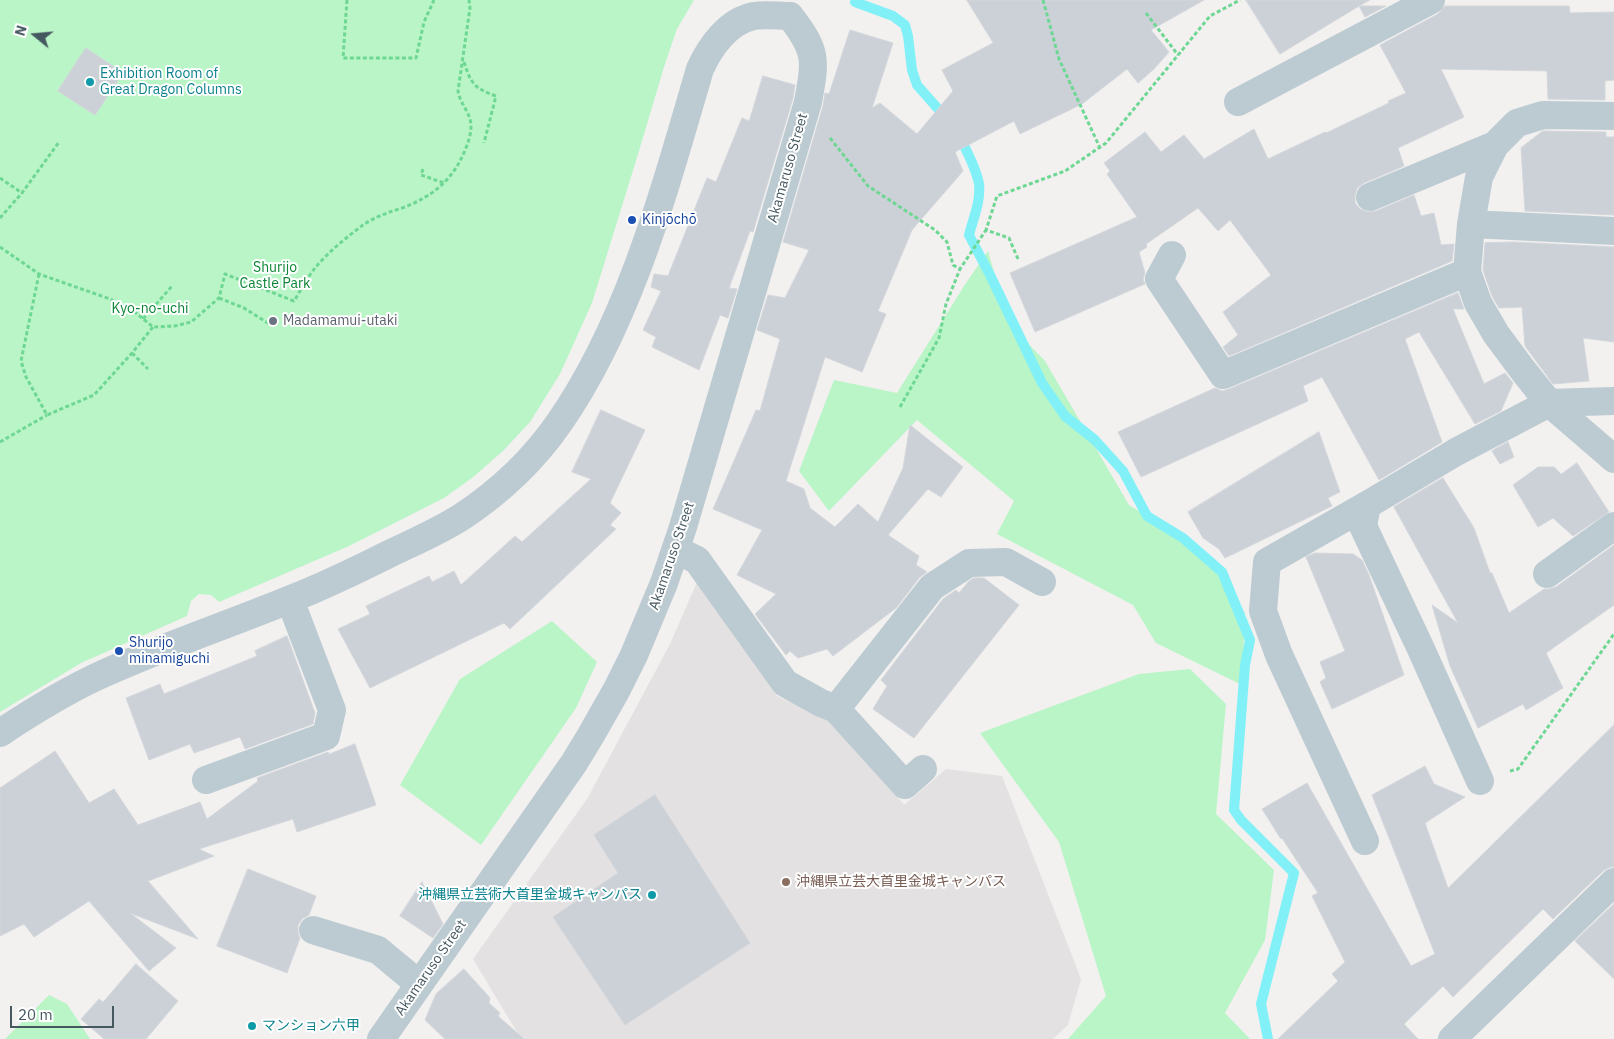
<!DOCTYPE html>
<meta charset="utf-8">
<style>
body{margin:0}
#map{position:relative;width:1614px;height:1039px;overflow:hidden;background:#f3f0f0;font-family:"IBM Plex Sans",sans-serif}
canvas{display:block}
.north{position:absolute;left:10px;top:10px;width:50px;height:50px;-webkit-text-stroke:4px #fff;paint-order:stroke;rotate:287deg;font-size:14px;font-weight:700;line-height:20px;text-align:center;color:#455860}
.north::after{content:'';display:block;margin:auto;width:18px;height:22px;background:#455860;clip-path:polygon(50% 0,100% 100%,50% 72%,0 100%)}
.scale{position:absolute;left:10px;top:1006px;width:104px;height:22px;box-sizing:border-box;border:2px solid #455860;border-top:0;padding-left:6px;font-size:15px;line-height:18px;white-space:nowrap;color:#455860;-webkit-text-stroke:4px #fff;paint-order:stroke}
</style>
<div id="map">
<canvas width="1614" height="1039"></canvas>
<div class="north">N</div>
<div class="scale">20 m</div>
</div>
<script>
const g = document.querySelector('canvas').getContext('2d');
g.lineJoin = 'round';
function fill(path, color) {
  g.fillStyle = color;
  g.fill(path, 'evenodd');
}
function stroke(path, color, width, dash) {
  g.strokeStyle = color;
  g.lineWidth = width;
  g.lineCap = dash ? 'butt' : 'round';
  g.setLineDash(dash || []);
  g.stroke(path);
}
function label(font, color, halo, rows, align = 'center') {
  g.font = font + ' "IBM Plex Sans","Noto Sans JP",sans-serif';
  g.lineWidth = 4;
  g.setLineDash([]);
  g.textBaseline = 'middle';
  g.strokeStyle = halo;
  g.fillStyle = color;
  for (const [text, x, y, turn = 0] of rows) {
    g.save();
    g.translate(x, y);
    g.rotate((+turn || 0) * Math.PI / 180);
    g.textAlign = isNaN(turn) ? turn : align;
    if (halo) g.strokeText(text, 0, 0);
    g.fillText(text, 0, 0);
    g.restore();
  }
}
fill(new Path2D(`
 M 697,582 L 777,696 L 841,724 L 904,805 L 946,769 L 1002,776 L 1081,979 L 1068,1025 L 1053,1039 L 521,1039 L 473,959 L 587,799 L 670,644 Z`), '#e4e1e2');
fill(new Path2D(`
 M 0,0 L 694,0 L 677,29 L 664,67 L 639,151 L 592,303 L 560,374 L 530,422 L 503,451 L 472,478 L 444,498 L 349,546 L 219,602 L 211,595 L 199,594 L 191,601 L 187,616 L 81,663 L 0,712 Z
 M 988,251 L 1009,324 L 1045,361 L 1129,505 L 1203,551 L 1245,613 L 1242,685 L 1156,643 L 1133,605 L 997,534 L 1014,501 L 917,420 L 829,511 L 799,471 L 834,380 L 897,393 L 964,286 Z
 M 552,621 L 597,662 L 576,708 L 481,845 L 400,785 L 460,679 Z
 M 1190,669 L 1226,704 L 1216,814 L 1274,870 L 1265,940 L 1225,1013 L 1250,1039 L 1068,1039 L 1106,996 L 1059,842 L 980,733 L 1139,674 Z
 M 49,995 L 67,1004 L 90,1039 L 5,1039 Z`), '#baf5c7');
stroke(new Path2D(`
 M 855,2 L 893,16 L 905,25 L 908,36 L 912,70 L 917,85 L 947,119
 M 959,137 C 966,148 977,172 979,184 C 981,201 973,219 969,235 L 990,275 L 1042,383 L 1065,416 L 1095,440 L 1123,471 L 1147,516 L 1183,538 L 1222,572 L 1250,640 L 1245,665 L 1234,810 L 1241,820 L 1294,873 L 1261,1004 L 1268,1039`), '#81f1f7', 10);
const building = new Path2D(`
 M 967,0 L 1204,0 L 1151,30 L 1169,52 L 1154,69 L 1138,83 L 1127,69 L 1082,104 L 1020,134 L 1014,121 L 955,152 L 963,171 L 912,230 L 878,311 L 886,314 L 862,372 L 825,357 L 786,481 L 804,489 L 810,508 L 835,527 L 858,504 L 878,522 L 903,468 L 910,425 L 963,467 L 941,497 L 928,489 L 888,535 L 919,556 L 916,565 L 927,572 L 920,577 L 896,608 L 833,656 L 827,649 L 798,658 L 790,651 L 786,655 L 755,614 L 776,594 L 737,575 L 762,530 L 713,509 L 756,410 L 760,411 L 780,339 L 757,330 L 768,295 L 785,298 L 809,250 L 783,242 L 823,106 L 825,93 L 829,94 L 850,30 L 893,43 L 872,108 L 880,103 L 917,134 L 953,91 L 942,70 L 993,43 Z
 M 1246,0 L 1370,0 L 1359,6 L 1386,6 L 1365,17 L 1359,6 L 1280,54 Z
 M 1445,6 L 1569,6 L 1570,13 L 1614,12 L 1614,80 L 1605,81 L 1605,100 L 1548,99 L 1547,71 L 1441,69 L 1464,117 L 1398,148 L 1404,166 L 1364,183 L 1357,188 L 1355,195 L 1355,203 L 1360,209 L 1368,212 L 1376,211 L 1414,195 L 1421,216 L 1434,213 L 1441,245 L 1454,244 L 1452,261 L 1229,356 L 1223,347 L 1238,335 L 1223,312 L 1271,275 L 1230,220 L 1218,231 L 1198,208 L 1146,244 L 1147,247 L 1139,252 L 1145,273 L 1143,279 L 1145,284 L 1035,332 L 1010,273 L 1137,217 L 1107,174 L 1110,171 L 1104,163 L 1145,132 L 1161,152 L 1184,135 L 1204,159 L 1254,129 L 1268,159 L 1325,132 L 1326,133 L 1389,103 L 1388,101 L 1406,93 L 1380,45 L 1438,14 Z
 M 86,48 L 123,73 L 95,115 L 58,91 Z
 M 763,76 L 795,85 L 793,98 L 753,232 L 750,231 L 729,288 L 737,289 L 728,318 L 720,315 L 699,370 L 652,347 L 656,337 L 643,330 L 661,291 L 651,287 L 654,274 L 668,276 L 707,178 L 716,182 L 742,118 L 749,121 Z
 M 1543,131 L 1606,132 L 1606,137 L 1614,137 L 1614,215 L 1525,211 L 1521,148 Z
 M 1513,242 L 1614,247 L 1614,342 L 1583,338 L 1589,381 L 1553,384 L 1525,346 L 1522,307 L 1499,308 L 1492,296 L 1483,270 L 1485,243 Z
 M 1458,293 L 1464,309 L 1453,309 L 1484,384 L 1505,373 L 1513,383 L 1501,411 L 1475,424 L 1419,332 L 1405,339 L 1442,442 L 1379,480 L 1322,377 L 1303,386 L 1308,401 L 1141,477 L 1118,432 L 1215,388 L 1222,391 L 1229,389 Z
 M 601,410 L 645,430 L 610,503 L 621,513 L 610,525 L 616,529 L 510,629 L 504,623 L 370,688 L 338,629 L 370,614 L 366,606 L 429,576 L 432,582 L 454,571 L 461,585 L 515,536 L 522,542 L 591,479 L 572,472 Z
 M 1319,432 L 1340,492 L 1328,498 L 1332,506 L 1225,558 L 1219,549 L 1203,538 L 1188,512 Z
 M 1508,442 L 1514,457 L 1500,464 L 1492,451 Z
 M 1577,463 L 1609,512 L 1573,536 L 1553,518 L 1538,527 L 1513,485 L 1538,467 L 1554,467 L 1561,474 Z
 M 1443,478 L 1474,528 L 1490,573 L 1492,573 L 1509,613 L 1544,589 L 1549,589 L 1556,587 L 1614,545 L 1614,605 L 1546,653 L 1563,688 L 1526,710 L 1523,704 L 1478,728 L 1450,666 L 1432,605 L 1458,623 L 1394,507 Z
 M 1315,553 L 1353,554 L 1362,560 L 1369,575 L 1404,675 L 1332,709 L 1320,682 L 1326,678 L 1320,662 L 1345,651 L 1306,557 Z
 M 974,578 L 984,578 L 1019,605 L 914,738 L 873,709 L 887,686 L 881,680 L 943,599 L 956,590 L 959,593 L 968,582 Z
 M 287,636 L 315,713 L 313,724 L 245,749 L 240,737 L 194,753 L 190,744 L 149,760 L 126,698 L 160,684 L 164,694 L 257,656 L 255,651 Z
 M 1614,725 L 1614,867 L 1610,867 L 1603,871 L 1553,919 L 1543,909 L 1453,997 L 1443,986 L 1404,1024 L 1418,1039 L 1278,1039 L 1338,981 L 1332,974 L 1345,962 L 1312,896 L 1318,893 L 1282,838 L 1281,839 L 1262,809 L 1307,783 L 1411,966 L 1435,954 L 1372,795 L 1425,766 L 1434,784 L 1465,797 L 1425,823 L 1448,888 Z
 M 355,744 L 376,805 L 297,832 L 293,819 L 199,849 L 214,856 L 148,881 L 198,939 L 130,913 L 176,948 L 149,971 L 89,901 L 34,937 L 24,924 L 0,936 L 0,788 L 55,751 L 89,803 L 114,789 L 138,825 L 200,802 L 207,819 L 258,781 L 257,778 L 328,752 L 329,754 Z
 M 655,795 L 750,943 L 625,1025 L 553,917 L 618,873 L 594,835 Z
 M 248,869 L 316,896 L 309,915 L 302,919 L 298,925 L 298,933 L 300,938 L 287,973 L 217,946 Z
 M 422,882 L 443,924 L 433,938 L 400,916 Z
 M 1614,904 L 1614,979 L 1575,941 Z
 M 136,964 L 178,1001 L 146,1039 L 104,1039 L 81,1019 L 99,999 L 103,1002 Z
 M 464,969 L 490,998 L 489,1003 L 500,1013 L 498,1016 L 524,1039 L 445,1039 L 425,1020 L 436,994 Z`);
fill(building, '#cbd1d6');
stroke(building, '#d3d7dc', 1);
stroke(new Path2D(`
 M 347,0 L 343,58 L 416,58 L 424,22 L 434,0
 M 1043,0 L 1059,59 L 1100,148
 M 1146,13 L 1178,55
 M 464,62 C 471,84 474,88 496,96 L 484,143
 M 830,138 L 868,186 L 935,230 L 947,242 L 953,265 L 960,269 L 986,230
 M 423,169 L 421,175 L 444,183
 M 0,178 L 22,193
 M 0,218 L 22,193 L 59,142
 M 0,247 L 39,274 L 110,299 L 136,313 L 153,327 L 175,326 L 191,322 L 219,298 L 225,274 L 294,301 C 301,290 307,278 315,268 C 328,252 347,237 363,225 C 376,216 390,212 405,207 C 430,197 449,183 461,159 C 466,149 471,137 471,126 C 471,113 460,104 458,91 L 470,8 L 469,0
 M 1018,259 L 1009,238 L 986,230 L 997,196 L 1065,171 L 1106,143 L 1210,16 L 1240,0
 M 39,274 L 21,361 L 26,377 L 47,415 L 94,395 L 132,353 L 153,327
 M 219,298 L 244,308 L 271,325
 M 143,319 L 173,285
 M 132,353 L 148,369
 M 900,407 L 939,338 L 946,304 L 960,269
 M 0,442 L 47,415
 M 1510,771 L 1518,769 L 1614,634`), '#6dd793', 3, [4, 2.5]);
stroke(new Path2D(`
 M 1238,102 L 1431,0
 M 1614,116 L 1543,115 L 1517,123 L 1495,145 L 1479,177 L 1471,224 L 1467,272 L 1478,303 L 1496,334 L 1522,369 L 1549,403 L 1614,459
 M 1370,197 L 1495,145
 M 1471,224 L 1614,231
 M 1172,255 L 1159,279 L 1223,375 L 1467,272
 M 676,550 L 697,560 L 785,683 L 821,703 L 836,709 L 932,587 L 969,563 L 1006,562 L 1042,582
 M 1547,574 L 1614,526
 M 836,709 L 905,785 L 923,769
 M 0,733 C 30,713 61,694 94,678 C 158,648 225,626 291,599 C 324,586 357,570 389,554 C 414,542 440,531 463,516 C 499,492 534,459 559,423 C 630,321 665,188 700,69 C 710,47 728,21 754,16 C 766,14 778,16 790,16
 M 206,780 L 326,736 L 332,710 L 290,600
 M 1480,781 L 1421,649 L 1363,526 L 1367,505 L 1456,452 L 1549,403 L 1614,401
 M 1365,841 L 1279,655 L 1263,611 L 1267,562 L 1367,505
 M 313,930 L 378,950 L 419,984
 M 381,1039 L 574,763 L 591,735 L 616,691 L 634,655 L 664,583 L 683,527 L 808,102 C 816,59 817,51 790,16
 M 1452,1039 L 1614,882`), '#bccbd1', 28);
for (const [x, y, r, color] of [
 [90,82,5,"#0f9aa8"],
 [632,220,5,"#1a4fb4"],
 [273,321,5,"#6b7280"],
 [119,651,5,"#1a4fb4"],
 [786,882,5,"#8d6e63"],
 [652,895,5,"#0f9aa8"],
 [252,1026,5,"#0f9aa8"]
]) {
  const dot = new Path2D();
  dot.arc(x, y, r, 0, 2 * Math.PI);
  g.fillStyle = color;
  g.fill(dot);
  stroke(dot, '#fff', 2);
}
label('14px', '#0d838f', '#fff', [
 ["Exhibition Room of",100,74],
 ["Great Dragon Columns",100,90],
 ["沖縄県立芸術大首里金城キャンパス",642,895,"right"],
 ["マンション六甲",262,1026]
], 'left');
label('14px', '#455860', '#fff', [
 ["Akamaruso Street",788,168,-74],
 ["Akamaruso Street",672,556,-71],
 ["Akamaruso Street",431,968,-55]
]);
label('14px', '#164399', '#fff', [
 ["Kinjōchō",642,220],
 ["Shurijo",129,643],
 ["minamiguchi",129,659]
], 'left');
label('14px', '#0c8636', '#fff', [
 ["Shurijo",275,268],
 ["Castle Park",275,284],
 ["Kyo-no-uchi",150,309]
]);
label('14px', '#5b616d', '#fff', [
 ["Madamamui-utaki",283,321]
], 'left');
label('14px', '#785e54', '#fff', [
 ["沖縄県立芸大首里金城キャンパス",796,882]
], 'left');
</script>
